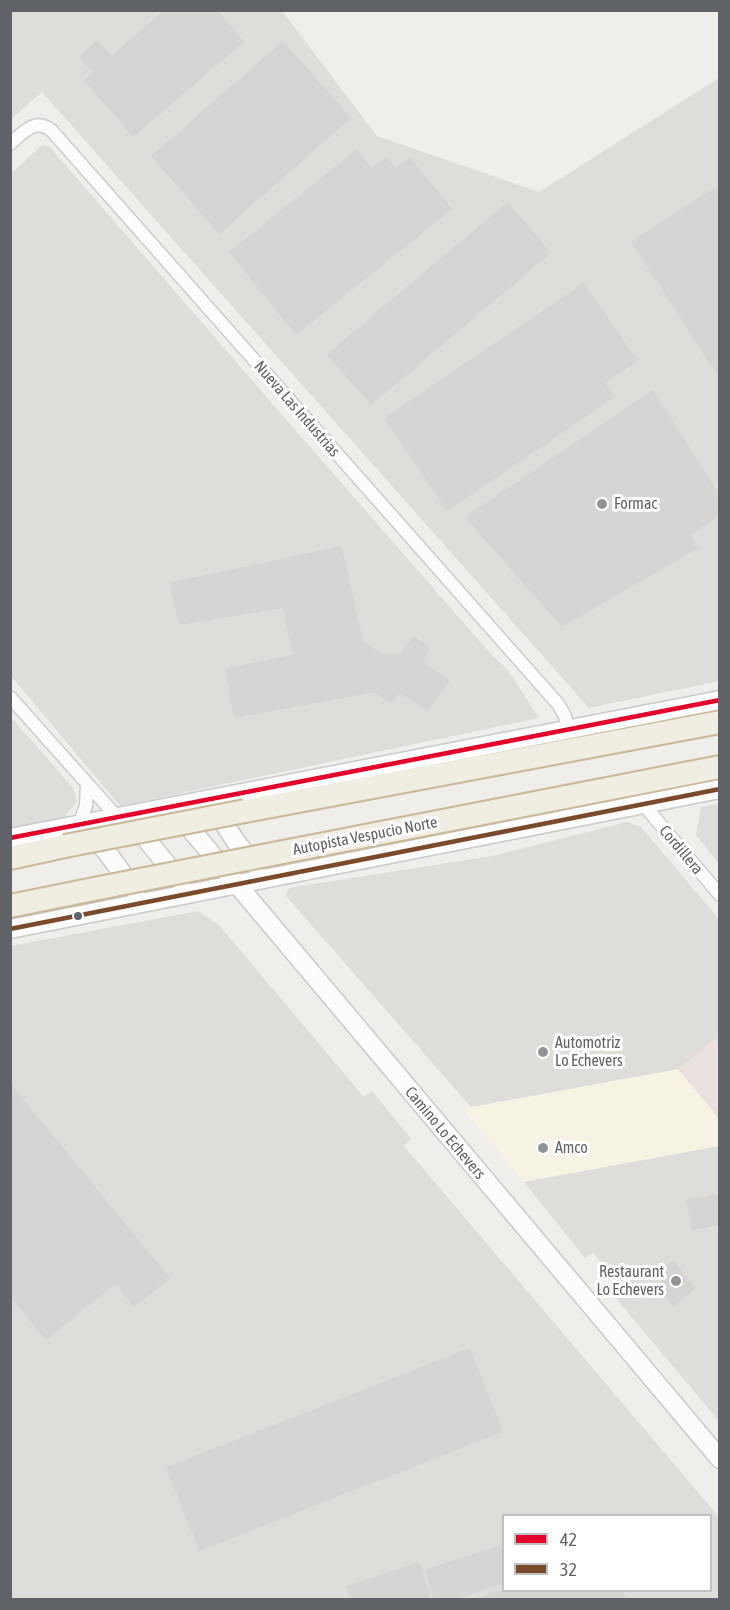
<!DOCTYPE html>
<style>
body{margin:0}
#map{position:relative;width:730px;height:1610px;overflow:hidden;background:#efeeea;font-family:"Asap Condensed",sans-serif}
canvas{display:block}
.frame{position:absolute;inset:0;border:12px solid #5f6368;pointer-events:none}
.legend{position:absolute;left:502px;top:1514px;width:210px;height:78px;box-sizing:border-box;background:#fff;border:2px solid #bfc1c3;margin:0;padding:8px 10px;list-style:none;font-size:18px;color:#5f6368}
.legend li{display:flex;align-items:center;gap:12px;height:30px}
.legend b{width:30px;border:2px solid #bfc1c3}
</style>
<div id="map">
<canvas width="730" height="1610"></canvas>
<div class="frame"></div>
<ul class="legend">
<li><b style="height:8px;background:#e4002b"></b>42</li>
<li><b style="height:8px;background:#7a4b2a"></b>32</li>
</ul>
</div>
<script>
const g = document.querySelector('canvas').getContext('2d');
g.lineJoin = 'round';
function fill(path, color) {
  g.fillStyle = color;
  g.fill(path, 'evenodd');
}
function stroke(path, color, width, dash) {
  g.strokeStyle = color;
  g.lineWidth = width;
  g.lineCap = dash ? 'butt' : 'round';
  g.setLineDash(dash || []);
  g.stroke(path);
}
function label(font, color, halo, rows, align = 'center') {
  g.font = font + ' "Asap Condensed",sans-serif';
  g.lineWidth = 6;
  g.setLineDash([]);
  g.textBaseline = 'middle';
  g.strokeStyle = halo;
  g.fillStyle = color;
  for (const [text, x, y, turn = 0] of rows) {
    g.save();
    g.translate(x, y);
    g.rotate((+turn || 0) * Math.PI / 180);
    g.textAlign = isNaN(turn) ? turn : align;
    if (halo) g.strokeText(text, 0, 0);
    g.fillText(text, 0, 0);
    g.restore();
  }
}
fill(new Path2D(`
 M 678,1069 L 719,1118 L 719,1146 L 524,1182 L 463,1109 Z`), '#f7f3e4');
fill(new Path2D(`
 M 11,11 L 282,11 L 377,136 L 539,192 L 719,78 L 719,681 L 589,708 L 42,92 L 11,119 Z
 M 42,145 L 49,146 L 297,432 L 489,652 L 508,670 L 539,718 L 120,806 L 11,676 L 11,174 Z
 M 11,717 L 73,788 L 77,802 L 63,818 L 11,827 Z
 M 719,804 L 720,804 L 719,864 L 696,835 L 701,807 Z
 M 627,822 L 641,827 L 719,919 L 719,1118 L 678,1069 L 471,1107 L 286,896 L 289,888 L 492,856 Z
 M 198,911 L 218,924 L 364,1097 L 372,1091 L 411,1139 L 404,1146 L 719,1517 L 719,1599 L 11,1600 L 11,946 ZM 504,1516 L 710,1516 L 710,1590 L 504,1590 Z
 M 719,1146 L 719,1421 L 607,1288 L 617,1280 L 593,1253 L 585,1258 L 524,1182 Z`), '#dfddda');
fill(new Path2D(`
 M 719,1036 L 719,1118 L 678,1069 Z`), '#eae0de');
const building = new Path2D(`
 M 163,10 L 218,10 L 245,42 L 133,138 L 83,80 L 92,72 L 78,57 L 98,39 L 112,55 Z
 M 283,40 L 352,118 L 219,235 L 150,156 Z
 M 357,148 L 372,167 L 386,156 L 396,167 L 410,156 L 453,209 L 296,336 L 228,252 Z
 M 720,183 L 720,381 L 630,241 Z
 M 508,201 L 552,253 L 371,406 L 326,354 Z
 M 584,282 L 639,361 L 606,383 L 616,397 L 447,512 L 383,418 Z
 M 653,389 L 720,494 L 720,515 L 692,535 L 700,548 L 562,628 L 464,517 Z
 M 342,545 L 364,641 L 382,653 L 400,653 L 413,635 L 431,647 L 424,662 L 451,680 L 428,712 L 399,694 L 391,705 L 375,693 L 233,719 L 224,668 L 292,654 L 282,609 L 178,626 L 169,582 Z
 M 10,1082 L 171,1278 L 134,1308 L 115,1285 L 46,1341 L 10,1298 Z
 M 720,1193 L 720,1226 L 691,1231 L 685,1199 Z
 M 673,1259 L 697,1288 L 673,1308 L 660,1292 L 666,1287 L 655,1274 Z
 M 470,1347 L 504,1432 L 199,1552 L 165,1467 Z
 M 504,1543 L 504,1584 L 456,1600 L 433,1600 L 424,1569 Z
 M 420,1561 L 432,1600 L 350,1600 L 345,1586 Z
 M 504,1588 L 504,1590 L 624,1590 L 627,1600 L 469,1600 Z`);
fill(building, '#d6d5d3');
stroke(building, '#deddd9', 1.5);
const minor = new Path2D(`
 M 10,144 C 23,132 36,117 52,131 L 558,704 L 565,716 L 568,729
 M 10,697 L 117,817
 M 643,804 L 720,895
 M 79,824 L 86,806 L 87,786`);
const secondary = new Path2D(`
 M 213,806 L 236,842 L 256,866
 M 172,807 L 720,1459
 M 134,824 L 181,882
 M 89,833 L 106,851 L 135,891
 M 10,838 L 720,700
 M 10,929 L 720,789`);
const motorway = new Path2D(`
 M 245,811 L 720,722
 M 283,852 L 720,767
 M 10,858 L 65,846
 M 10,906 L 104,887`);
stroke(minor, '#cbcccc', 15);
stroke(secondary, '#cacacb', 21);
stroke(motorway, '#c8b996', 26);
stroke(minor, '#fdfcfc', 12);
stroke(secondary, '#fdfcfc', 18);
stroke(motorway, '#f0ede3', 22);
const motorwayBridge = new Path2D(`
 M 65,846 L 245,811
 M 104,887 L 283,852`);
stroke(motorwayBridge, '#c8b996', 26, []);
stroke(motorwayBridge, '#f0ede3', 22);
stroke(new Path2D(`
 M 10,838 L 720,700`), '#e4002b', 4.5);
stroke(new Path2D(`
 M 10,929 L 720,789`), '#7a4b2a', 4.5);
for (const [x, y, r, color] of [
 [602,504,6,"#919496"],
 [78,916,5,"#5f6368"],
 [543,1052,6,"#919496"],
 [543,1148,6,"#919496"],
 [676,1281,6,"#919496"]
]) {
  const dot = new Path2D();
  dot.arc(x, y, r, 0, 2 * Math.PI);
  g.fillStyle = color;
  g.fill(dot);
  stroke(dot, '#fff', 2);
}
label('16px', '#5f6368', '#fff', [
 ["Nueva Las Industrias",297,409,49],
 ["Autopista Vespucio Norte",365,836,-11],
 ["Cordillera",681,850,50],
 ["Camino Lo Echevers",445,1133,50]
]);
label('16px', '#5f6368', '#fff', [
 ["Formac",614,504],
 ["Automotriz",555,1043],
 ["Lo Echevers",555,1061],
 ["Amco",555,1148],
 ["Restaurant",664,1272,"right"],
 ["Lo Echevers",664,1290,"right"]
], 'left');
</script>
